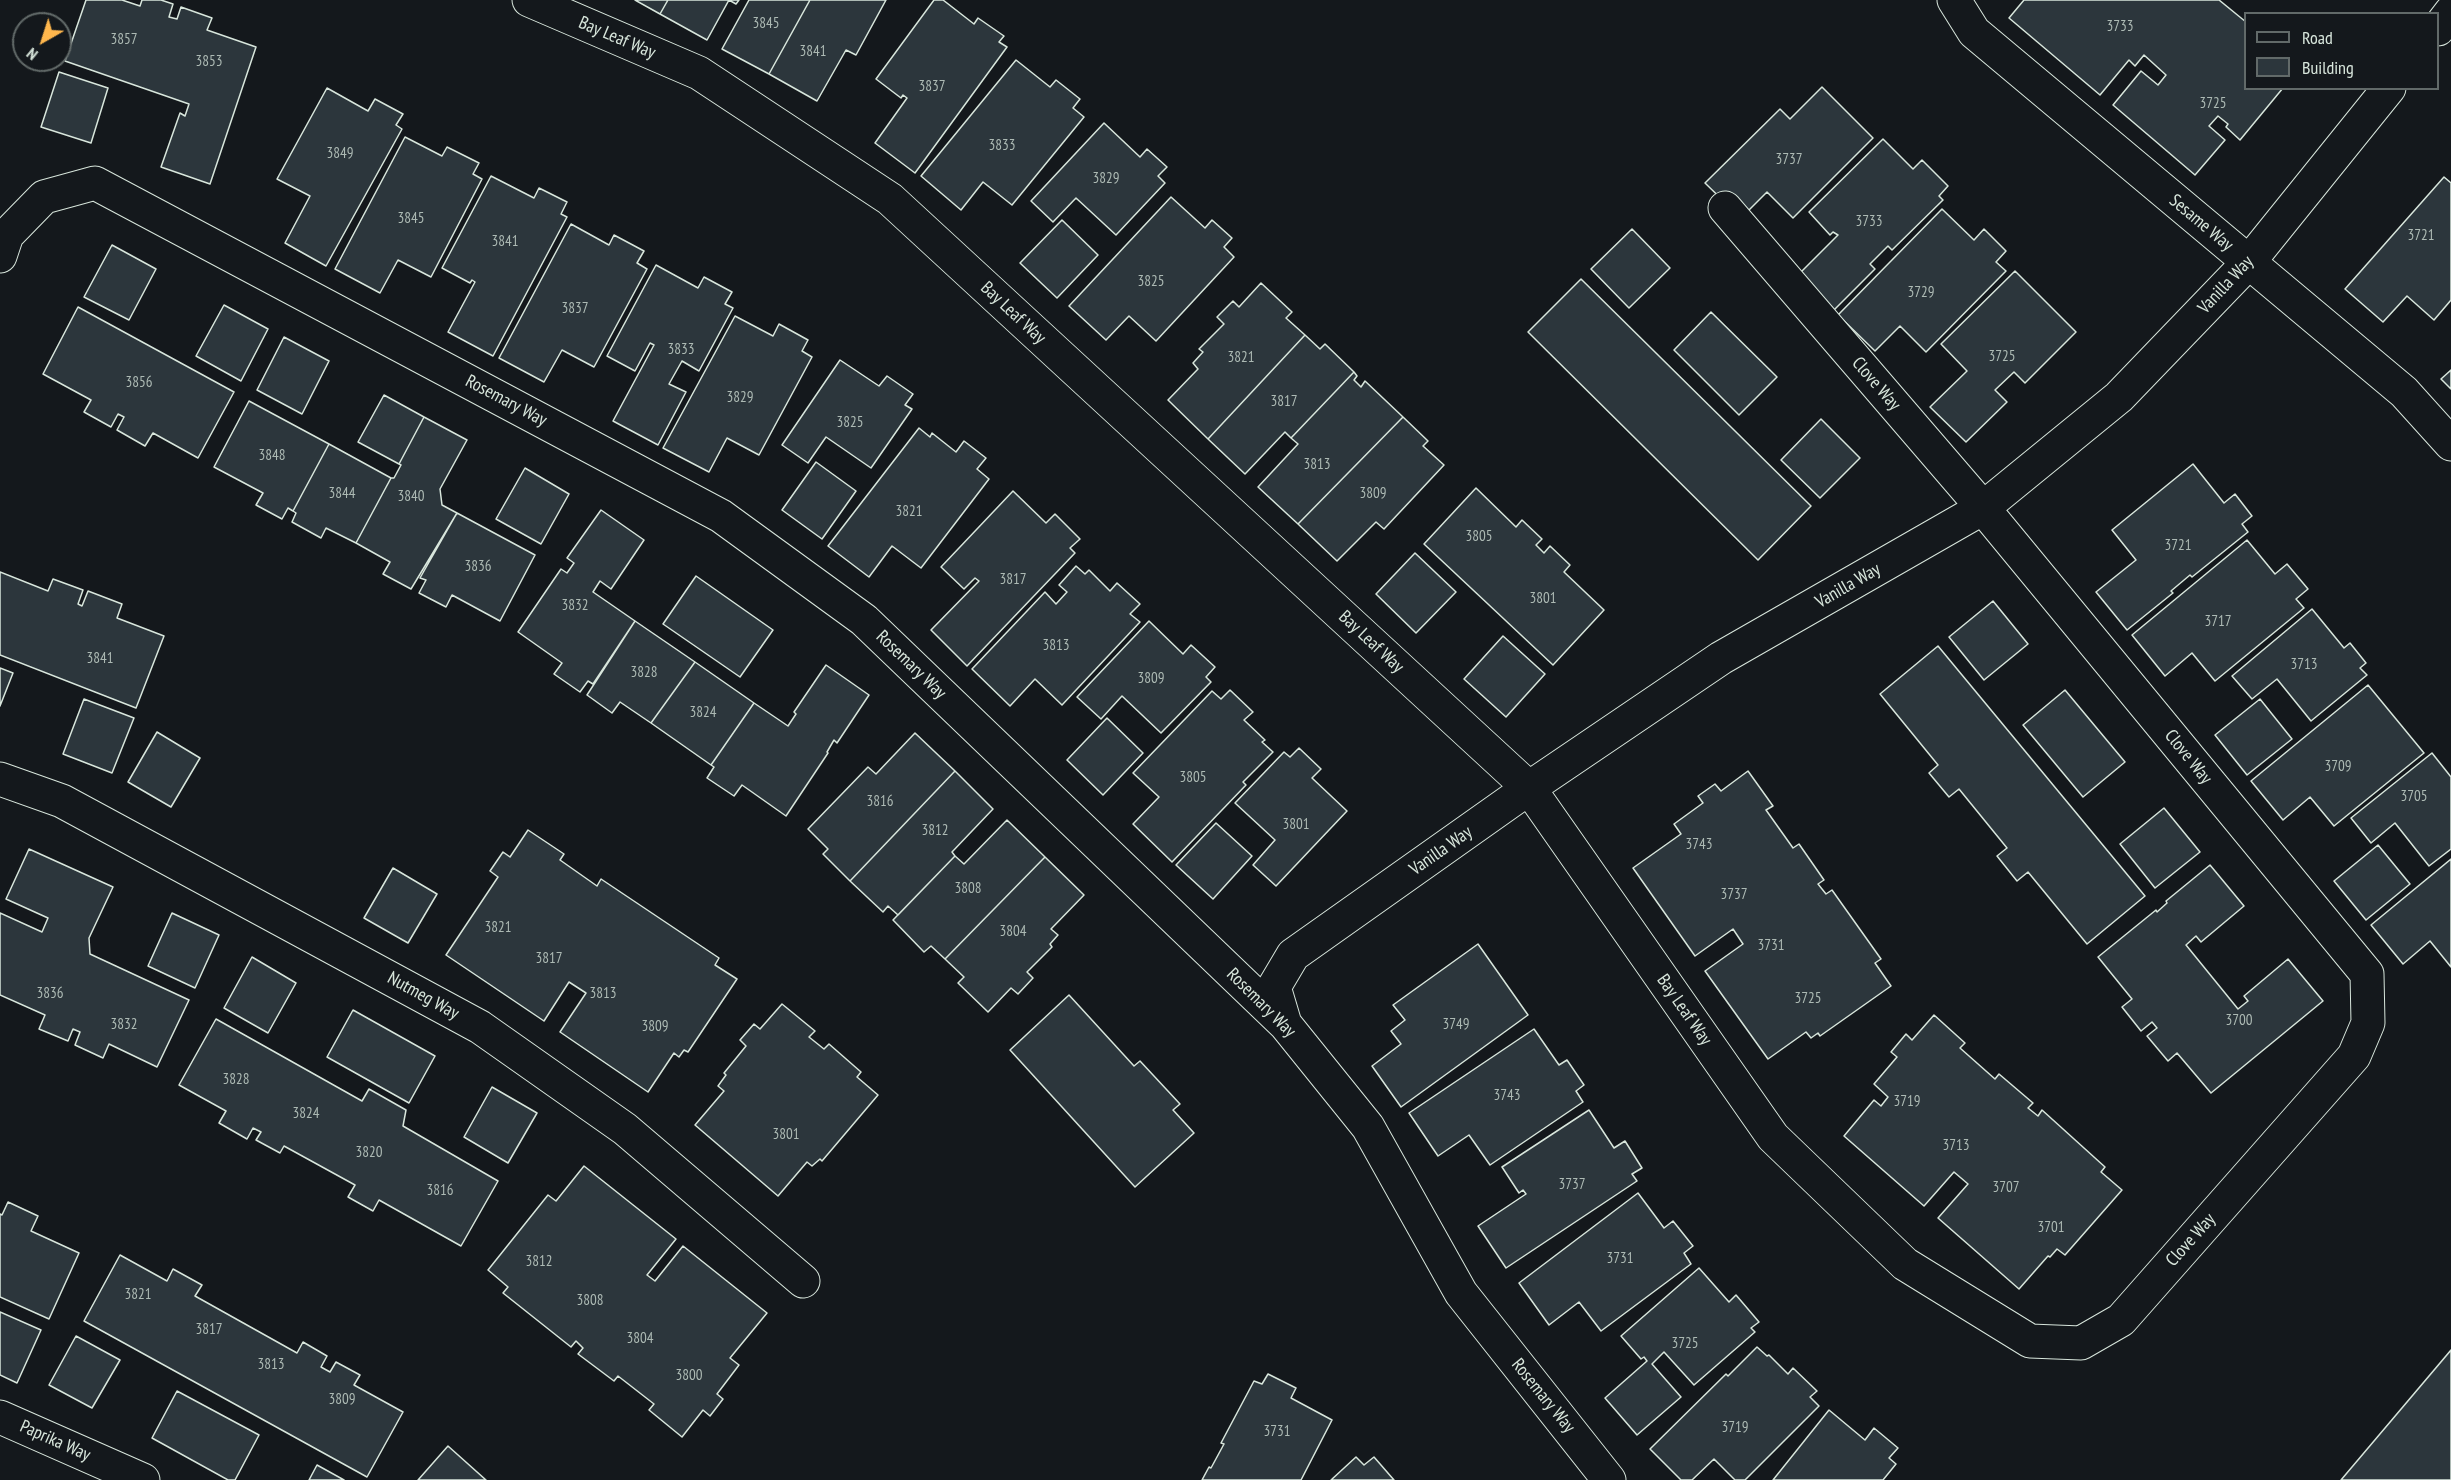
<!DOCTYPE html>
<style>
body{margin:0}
#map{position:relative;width:2451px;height:1480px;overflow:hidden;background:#14181c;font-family:"PT Sans Narrow",sans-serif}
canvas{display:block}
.legend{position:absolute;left:2244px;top:12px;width:195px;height:78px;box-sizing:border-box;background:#14181c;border:2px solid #626a69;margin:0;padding:8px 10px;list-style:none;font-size:18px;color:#d8e6dc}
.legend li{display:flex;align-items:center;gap:12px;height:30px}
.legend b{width:30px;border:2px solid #626a69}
.north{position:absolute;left:12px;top:12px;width:60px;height:60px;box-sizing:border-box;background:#14181c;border:2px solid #626a69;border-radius:50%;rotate:219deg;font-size:16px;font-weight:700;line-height:24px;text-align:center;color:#d8e6dc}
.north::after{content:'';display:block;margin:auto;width:21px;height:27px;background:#ffb74d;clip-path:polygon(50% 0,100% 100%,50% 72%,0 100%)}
</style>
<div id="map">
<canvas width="2451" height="1480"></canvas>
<ul class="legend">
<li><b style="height:8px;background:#14181c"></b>Road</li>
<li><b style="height:16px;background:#2c363c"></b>Building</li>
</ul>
<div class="north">N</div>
</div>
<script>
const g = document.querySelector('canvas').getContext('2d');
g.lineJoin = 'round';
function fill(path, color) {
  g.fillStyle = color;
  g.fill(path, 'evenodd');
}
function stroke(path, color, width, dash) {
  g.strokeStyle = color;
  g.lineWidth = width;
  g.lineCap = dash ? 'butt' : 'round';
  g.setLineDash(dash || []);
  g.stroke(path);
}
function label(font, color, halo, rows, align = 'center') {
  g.font = font + ' "PT Sans Narrow",sans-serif';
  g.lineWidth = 4.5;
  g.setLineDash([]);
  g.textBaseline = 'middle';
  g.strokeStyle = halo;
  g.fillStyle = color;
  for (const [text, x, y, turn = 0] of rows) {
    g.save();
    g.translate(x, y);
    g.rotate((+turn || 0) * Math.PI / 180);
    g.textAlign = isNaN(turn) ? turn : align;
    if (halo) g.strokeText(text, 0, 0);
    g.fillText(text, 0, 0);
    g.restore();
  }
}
const building = new Path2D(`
 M 86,0 L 122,0 L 140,6 L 142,0 L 161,0 L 173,4 L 169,17 L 177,19 L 181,7 L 212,18 L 207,30 L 256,47 L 210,184 L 161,167 L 180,113 L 185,116 L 189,104 L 65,61 Z
 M 635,0 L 668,0 L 660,14 Z
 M 668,0 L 739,0 L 736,4 L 729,0 L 707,40 L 660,14 Z
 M 749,0 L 810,0 L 769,74 L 722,49 Z
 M 810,0 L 886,0 L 856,55 L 846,50 L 817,101 L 769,74 Z
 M 934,0 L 943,0 L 974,24 L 978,18 L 1004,36 L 999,42 L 1007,47 L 915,173 L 875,143 L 907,98 L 903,95 L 901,98 L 876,79 Z
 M 2024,0 L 2219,0 L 2246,22 L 2246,88 L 2283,88 L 2240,140 L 2226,127 L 2228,124 L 2218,116 L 2209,126 L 2225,140 L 2195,175 L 2113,105 L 2141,71 L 2158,85 L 2166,75 L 2144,55 L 2135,66 L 2129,60 L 2100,95 L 2009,18 Z
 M 1016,60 L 1050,87 L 1056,80 L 1080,99 L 1073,108 L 1084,117 L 1012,205 L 983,182 L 961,210 L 921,176 Z
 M 59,72 L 108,88 L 91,143 L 41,127 Z
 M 1822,87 L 1873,138 L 1793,218 L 1767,192 L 1741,218 L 1705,183 L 1780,109 L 1790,119 Z
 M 327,88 L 368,111 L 375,99 L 403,114 L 396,125 L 402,129 L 326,266 L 285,243 L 310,196 L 277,179 Z
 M 1104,123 L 1140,157 L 1147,149 L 1167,167 L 1158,176 L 1165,183 L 1116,235 L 1076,198 L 1053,222 L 1031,201 Z
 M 405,137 L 442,156 L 447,147 L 479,163 L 473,174 L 482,179 L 431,277 L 398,260 L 380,293 L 335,269 Z
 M 1883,139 L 1913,169 L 1922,160 L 1948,186 L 1939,196 L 1943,200 L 1892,250 L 1888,246 L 1870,264 L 1875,269 L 1833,311 L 1798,275 L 1838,235 L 1833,232 L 1830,235 L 1809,212 Z
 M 491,176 L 534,198 L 539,188 L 567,202 L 561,214 L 567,217 L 493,356 L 448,332 L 475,282 L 472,280 L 470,283 L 442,268 Z
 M 2444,177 L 2451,183 L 2451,300 L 2434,320 L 2407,296 L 2383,322 L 2345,289 Z
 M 1171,197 L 1205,228 L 1212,220 L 1232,238 L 1224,247 L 1234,257 L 1156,341 L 1129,316 L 1106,340 L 1069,306 Z
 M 1942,209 L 1974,240 L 1984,229 L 2006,251 L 1996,262 L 2006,271 L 1926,352 L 1900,326 L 1875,351 L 1838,315 Z
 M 1062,220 L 1098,255 L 1057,298 L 1020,263 Z
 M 571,224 L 609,245 L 614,235 L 644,251 L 637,263 L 647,269 L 594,367 L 562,350 L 544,382 L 499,358 Z
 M 1632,229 L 1670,268 L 1629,308 L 1591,269 Z
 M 112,245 L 156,269 L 129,320 L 84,297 Z
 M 656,265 L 698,288 L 704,277 L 732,292 L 725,304 L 733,308 L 699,371 L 682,361 L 669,384 L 686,392 L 658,445 L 613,421 L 654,345 L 650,343 L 635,371 L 607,356 Z
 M 2015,271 L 2076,332 L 2025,383 L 2014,372 L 1995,390 L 2007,402 L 1966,442 L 1930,407 L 1967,371 L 1941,344 Z
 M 1581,279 L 1811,506 L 1758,560 L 1528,332 Z
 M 1261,283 L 1292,312 L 1286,318 L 1305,335 L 1208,439 L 1168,400 L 1198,369 L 1193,363 L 1203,352 L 1199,349 L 1224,324 L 1217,317 L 1233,301 L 1239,307 Z
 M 224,305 L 268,329 L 241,381 L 196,356 Z
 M 78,307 L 234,392 L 198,458 L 153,433 L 145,446 L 117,430 L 124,417 L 118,414 L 111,427 L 84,412 L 91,400 L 43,374 Z
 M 1711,312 L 1777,377 L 1739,415 L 1674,350 Z
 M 735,316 L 773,336 L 779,324 L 808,340 L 802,351 L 812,357 L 759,455 L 727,438 L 709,472 L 663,448 Z
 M 1305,335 L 1320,349 L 1325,344 L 1354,372 L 1291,438 L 1285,432 L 1245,474 L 1208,439 Z
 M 284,337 L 329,361 L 302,414 L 257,390 Z
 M 840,360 L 879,386 L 887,376 L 913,394 L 905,405 L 912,409 L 871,468 L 826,437 L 808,463 L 782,445 Z
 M 2451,370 L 2451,389 L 2441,379 Z
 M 1354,372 L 1357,376 L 1354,380 L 1361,387 L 1365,381 L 1403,417 L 1298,524 L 1258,487 L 1298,444 L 1291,438 Z
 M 384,395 L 424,417 L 399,464 L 358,442 Z
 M 249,401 L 329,444 L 293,511 L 288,508 L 282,519 L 256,505 L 263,493 L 214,467 Z
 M 424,417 L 467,440 L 440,489 L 442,505 L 457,513 L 411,589 L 383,574 L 390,562 L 356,543 L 391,478 L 394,478 L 401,465 L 399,464 Z
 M 1403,417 L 1428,441 L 1423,446 L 1444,465 L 1384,529 L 1376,522 L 1337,561 L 1298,524 Z
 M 1821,419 L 1860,458 L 1820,498 L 1781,460 Z
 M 919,428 L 930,437 L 932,433 L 956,452 L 964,441 L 986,458 L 977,469 L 989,479 L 921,568 L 892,546 L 869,577 L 828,546 Z
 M 329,444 L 391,478 L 356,543 L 326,528 L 321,538 L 292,522 L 296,513 L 293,511 Z
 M 816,462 L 856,491 L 822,539 L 782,510 Z
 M 2193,464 L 2224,503 L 2235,494 L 2252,516 L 2242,524 L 2248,532 L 2192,577 L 2190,575 L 2171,591 L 2173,593 L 2127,630 L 2096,592 L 2136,560 L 2112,530 Z
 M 525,468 L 569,494 L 541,544 L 496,519 Z
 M 1476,488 L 1516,527 L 1522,520 L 1542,539 L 1536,545 L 1544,553 L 1550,546 L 1570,565 L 1564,572 L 1604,610 L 1553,665 L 1424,544 Z
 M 1013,491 L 1046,523 L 1055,514 L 1080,539 L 1070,548 L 1075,553 L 967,666 L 931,630 L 979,581 L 975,578 L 964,589 L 941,567 Z
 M 601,510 L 644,540 L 611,589 L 600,581 L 593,592 L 635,621 L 593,684 L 588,681 L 580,692 L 554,674 L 562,663 L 518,632 L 561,569 L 567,573 L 574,563 L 567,558 Z
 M 457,513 L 535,555 L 500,621 L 452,595 L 446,607 L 419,593 L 426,580 L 420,578 Z
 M 2247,540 L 2275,574 L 2287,564 L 2308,589 L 2296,599 L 2304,608 L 2215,681 L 2192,653 L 2165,676 L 2132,635 Z
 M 1415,553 L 1456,592 L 1416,633 L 1376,594 Z
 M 1076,566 L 1085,574 L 1089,570 L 1110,591 L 1117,583 L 1140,604 L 1130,614 L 1140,622 L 1062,705 L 1035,679 L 1010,706 L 972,669 L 1045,592 L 1056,604 L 1067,592 L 1059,585 Z
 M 0,572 L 48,591 L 53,579 L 83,590 L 78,604 L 82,606 L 88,591 L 122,604 L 117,618 L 164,636 L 136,708 L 0,655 Z
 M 696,576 L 773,630 L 740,677 L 663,624 Z
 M 1993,601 L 2028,644 L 1984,680 L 1949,637 Z
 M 2312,609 L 2344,648 L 2350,643 L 2366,663 L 2360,668 L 2367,675 L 2311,721 L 2277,679 L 2252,699 L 2232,676 Z
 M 635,621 L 695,662 L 651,723 L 620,702 L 612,713 L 587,695 Z
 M 1149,621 L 1183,654 L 1191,645 L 1215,667 L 1206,677 L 1211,682 L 1161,733 L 1122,696 L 1101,719 L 1077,697 Z
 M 1503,636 L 1545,674 L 1506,717 L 1464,679 Z
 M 1938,646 L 2145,896 L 2087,944 L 2028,872 L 2017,881 L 1997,856 L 2007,848 L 1959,789 L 1949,797 L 1929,773 L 1938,765 L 1880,694 Z
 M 695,662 L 754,703 L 711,765 L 651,723 Z
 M 826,665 L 869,695 L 837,743 L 834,740 L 827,752 L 828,753 L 786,816 L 742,785 L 734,796 L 707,778 L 714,767 L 711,765 L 754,703 L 788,726 L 796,714 L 794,712 Z
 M 0,668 L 13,673 L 0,706 Z
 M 2368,685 L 2424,753 L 2334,826 L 2310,797 L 2283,820 L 2251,781 Z
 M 1230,690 L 1253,712 L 1244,720 L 1265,740 L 1262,742 L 1273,752 L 1243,782 L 1246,785 L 1172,862 L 1133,824 L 1159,797 L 1133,773 L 1212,691 L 1221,699 Z
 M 2065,690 L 2125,762 L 2083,797 L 2023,725 Z
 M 84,699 L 134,718 L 112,773 L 63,754 Z
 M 2260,699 L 2292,739 L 2247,775 L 2215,735 Z
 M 1107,718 L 1143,753 L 1103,795 L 1067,760 Z
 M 157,732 L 200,758 L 171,807 L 128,782 Z
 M 915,733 L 955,771 L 850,881 L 823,854 L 828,849 L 808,829 L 868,767 L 876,774 Z
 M 1299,748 L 1321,769 L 1312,778 L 1347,811 L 1276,886 L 1253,865 L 1275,840 L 1235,803 L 1284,752 L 1290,757 Z
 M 2432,753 L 2451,777 L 2451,849 L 2429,866 L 2395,823 L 2371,843 L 2351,818 Z
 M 955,771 L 993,809 L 952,852 L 955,856 L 898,915 L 888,906 L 883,912 L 850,881 Z
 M 1748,771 L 1773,806 L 1766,810 L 1793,848 L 1799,844 L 1824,880 L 1818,884 L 1826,894 L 1832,890 L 1881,959 L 1875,963 L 1891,986 L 1820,1036 L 1818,1033 L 1811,1038 L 1806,1032 L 1768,1059 L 1705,971 L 1743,944 L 1733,929 L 1695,956 L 1633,868 L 1681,834 L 1674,824 L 1703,803 L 1698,796 L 1715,784 L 1721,791 Z
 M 2164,808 L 2200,852 L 2155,888 L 2120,844 Z
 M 1007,820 L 1045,857 L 945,959 L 931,946 L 924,952 L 893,920 L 955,856 L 964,864 Z
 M 1216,823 L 1252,856 L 1213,899 L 1176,865 Z
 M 528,830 L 564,854 L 560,860 L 597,886 L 601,879 L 719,958 L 715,965 L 737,979 L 688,1052 L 684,1050 L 679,1057 L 674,1053 L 648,1092 L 560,1032 L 586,993 L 569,982 L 544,1021 L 446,955 L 498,877 L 490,871 L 503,852 L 510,857 Z
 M 2378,845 L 2410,884 L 2366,920 L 2334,881 Z
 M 29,849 L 113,887 L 89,938 L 90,954 L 189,1000 L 157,1067 L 109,1044 L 103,1058 L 75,1045 L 80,1032 L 73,1029 L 68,1041 L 39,1029 L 45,1015 L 0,995 L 0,913 L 42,932 L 48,918 L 6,899 Z
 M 1045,857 L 1084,895 L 1051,929 L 1058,935 L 1050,944 L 1052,947 L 1027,972 L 1033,978 L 1018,994 L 1011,988 L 988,1012 L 958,983 L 964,977 L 945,959 Z
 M 2451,859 L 2451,967 L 2430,941 L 2403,964 L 2371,925 Z
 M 2210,865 L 2244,906 L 2201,942 L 2196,936 L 2186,945 L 2238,1009 L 2248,1001 L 2244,996 L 2288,959 L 2323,1001 L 2211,1093 L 2177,1053 L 2168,1061 L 2147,1036 L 2157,1028 L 2152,1022 L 2141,1031 L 2122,1007 L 2132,999 L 2098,957 L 2156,910 L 2157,912 L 2167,903 L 2166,901 Z
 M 393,868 L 437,894 L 408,943 L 364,918 Z
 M 172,913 L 219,935 L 195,988 L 148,966 Z
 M 1478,944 L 1528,1015 L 1401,1107 L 1372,1066 L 1401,1044 L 1391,1031 L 1405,1020 L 1393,1005 Z
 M 252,957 L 296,983 L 268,1033 L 224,1008 Z
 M 1069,995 L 1134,1066 L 1140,1061 L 1180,1104 L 1173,1110 L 1194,1133 L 1135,1187 L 1010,1050 Z
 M 782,1004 L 815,1031 L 809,1037 L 824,1049 L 829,1044 L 861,1072 L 857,1077 L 878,1095 L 822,1161 L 820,1159 L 812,1166 L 807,1162 L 778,1196 L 695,1125 L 724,1091 L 718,1086 L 726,1075 L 724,1073 L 746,1046 L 740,1040 L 754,1024 L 760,1029 Z
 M 353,1010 L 435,1056 L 409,1103 L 327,1057 Z
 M 1934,1015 L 1965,1043 L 1960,1048 L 1995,1079 L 1999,1074 L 2033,1103 L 2028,1108 L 2038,1116 L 2042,1110 L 2105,1167 L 2101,1172 L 2122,1190 L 2065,1255 L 2057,1249 L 2050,1257 L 2048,1256 L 2019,1289 L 1938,1218 L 1968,1184 L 1954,1172 L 1924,1206 L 1844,1136 L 1874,1100 L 1881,1106 L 1888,1097 L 1874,1084 L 1897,1057 L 1891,1052 L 1906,1034 L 1912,1040 Z
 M 216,1019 L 362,1101 L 369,1089 L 406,1110 L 403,1126 L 498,1181 L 461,1246 L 379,1200 L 373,1211 L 348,1197 L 355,1185 L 284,1146 L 280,1153 L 256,1140 L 261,1132 L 253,1128 L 247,1139 L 219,1123 L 226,1111 L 179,1085 Z
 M 1534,1029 L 1559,1065 L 1567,1060 L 1584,1085 L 1576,1091 L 1583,1102 L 1490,1165 L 1469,1135 L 1438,1156 L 1409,1113 Z
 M 492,1087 L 537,1113 L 508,1163 L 464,1137 Z
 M 1589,1110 L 1614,1148 L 1625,1141 L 1642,1168 L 1632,1174 L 1637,1181 L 1506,1268 L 1478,1226 L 1526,1194 L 1523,1190 L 1519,1193 L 1502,1167 Z
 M 584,1166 L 676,1239 L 647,1275 L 655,1281 L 683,1246 L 767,1313 L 730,1358 L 739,1365 L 717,1394 L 723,1399 L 710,1416 L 703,1410 L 682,1437 L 649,1410 L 654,1404 L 618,1376 L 614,1381 L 578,1354 L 583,1348 L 576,1341 L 571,1347 L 503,1293 L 508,1287 L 488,1270 L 548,1195 L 556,1201 Z
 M 1638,1193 L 1664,1228 L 1673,1221 L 1693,1246 L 1684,1253 L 1691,1264 L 1601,1331 L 1579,1302 L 1549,1325 L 1519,1283 Z
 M 8,1202 L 38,1216 L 31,1231 L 79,1253 L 49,1319 L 0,1297 L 0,1214 L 2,1215 Z
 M 120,1255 L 167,1281 L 173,1269 L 202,1285 L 195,1296 L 297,1353 L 303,1342 L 327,1356 L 321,1367 L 330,1372 L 336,1362 L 360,1375 L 354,1385 L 403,1412 L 367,1477 L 84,1321 Z
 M 1699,1268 L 1729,1302 L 1736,1295 L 1759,1322 L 1751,1328 L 1755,1332 L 1694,1385 L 1664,1352 L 1652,1364 L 1681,1397 L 1637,1435 L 1605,1398 L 1647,1361 L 1644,1357 L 1641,1359 L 1621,1336 Z
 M 0,1312 L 41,1330 L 17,1383 L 0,1375 Z
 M 76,1336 L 120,1360 L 92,1408 L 49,1385 Z
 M 1757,1347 L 1767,1356 L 1769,1355 L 1788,1374 L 1793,1368 L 1817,1391 L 1810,1397 L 1819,1406 L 1745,1480 L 1735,1480 L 1714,1459 L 1692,1480 L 1681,1480 L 1650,1449 L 1726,1374 L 1728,1376 Z
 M 2451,1350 L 2451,1480 L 2341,1480 Z
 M 1268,1374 L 1296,1388 L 1291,1398 L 1332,1420 L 1301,1480 L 1202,1480 L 1209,1467 L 1211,1468 L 1224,1444 L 1221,1443 L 1254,1381 L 1262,1384 Z
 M 177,1391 L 259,1435 L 235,1480 L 228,1480 L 152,1438 Z
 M 1829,1410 L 1865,1440 L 1874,1428 L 1898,1448 L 1889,1458 L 1896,1464 L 1883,1480 L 1773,1480 Z
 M 448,1446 L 486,1480 L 418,1480 Z
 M 1356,1457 L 1364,1465 L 1374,1457 L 1394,1480 L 1331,1480 Z
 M 317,1465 L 344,1480 L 309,1480 Z`);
fill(building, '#2c363c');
stroke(building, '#d8e6dc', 1.5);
const minor = new Path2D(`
 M 529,0 L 699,73 L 890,199 L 1529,788 L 1773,1137 L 1905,1264 L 2030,1341 L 2081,1343 L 2121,1320 L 2354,1056 L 2368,1023 L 2367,974 L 1983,508 L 1725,208
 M 1954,0 L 1974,32 L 2404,392 L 2451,444
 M 2438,29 L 2451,12
 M 0,256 L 7,235 L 44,197 L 95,183 L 721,516 L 864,620 L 1285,1024 L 1368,1127 L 1461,1293 L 1609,1480
 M 0,779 L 62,801 L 480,1027 L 625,1129 L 803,1281
 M 1285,1024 L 1274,987 L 1293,955 L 1529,788 L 1721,658 L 1983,508 L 2119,397 L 2248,263 L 2389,88
 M 0,1417 L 143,1480`);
stroke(minor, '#d8e6dc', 35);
stroke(minor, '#14181c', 33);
label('15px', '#adbab4', null, [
 ["3845",766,24],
 ["3733",2120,27],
 ["3857",124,40],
 ["3841",813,52],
 ["3853",209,62],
 ["3837",932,87],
 ["3725",2213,104],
 ["3833",1002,146],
 ["3849",340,154],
 ["3737",1789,160],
 ["3829",1106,179],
 ["3845",411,219],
 ["3733",1869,222],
 ["3721",2421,236],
 ["3841",505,242],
 ["3825",1151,282],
 ["3729",1921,293],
 ["3837",575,309],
 ["3833",681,350],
 ["3725",2002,357],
 ["3821",1241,358],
 ["3856",139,383],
 ["3829",740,398],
 ["3817",1284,402],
 ["3825",850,423],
 ["3848",272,456],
 ["3813",1317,465],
 ["3844",342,494],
 ["3809",1373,494],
 ["3840",411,497],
 ["3821",909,512],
 ["3805",1479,537],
 ["3721",2178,546],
 ["3836",478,567],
 ["3817",1013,580],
 ["3801",1543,599],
 ["3832",575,606],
 ["3717",2218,622],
 ["3813",1056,646],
 ["3841",100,659],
 ["3713",2304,665],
 ["3828",644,673],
 ["3809",1151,679],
 ["3824",703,713],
 ["3709",2338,767],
 ["3805",1193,778],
 ["3705",2414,797],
 ["3816",880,802],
 ["3801",1296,825],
 ["3812",935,831],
 ["3743",1699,845],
 ["3808",968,889],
 ["3737",1734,895],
 ["3821",498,928],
 ["3804",1013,932],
 ["3731",1771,946],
 ["3817",549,959],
 ["3836",50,994],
 ["3813",603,994],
 ["3725",1808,999],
 ["3700",2239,1021],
 ["3832",124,1025],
 ["3749",1456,1025],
 ["3809",655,1027],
 ["3828",236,1080],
 ["3743",1507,1096],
 ["3719",1907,1102],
 ["3824",306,1114],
 ["3801",786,1135],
 ["3713",1956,1146],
 ["3820",369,1153],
 ["3737",1572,1185],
 ["3707",2006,1188],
 ["3816",440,1191],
 ["3701",2051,1228],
 ["3731",1620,1259],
 ["3812",539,1262],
 ["3821",138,1295],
 ["3808",590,1301],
 ["3817",209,1330],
 ["3804",640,1339],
 ["3725",1685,1344],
 ["3813",271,1365],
 ["3800",689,1376],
 ["3809",342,1400],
 ["3719",1735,1428],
 ["3731",1277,1432]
]);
label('18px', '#d8e6dc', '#14181c', [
 ["Bay Leaf Way",617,38,23],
 ["Sesame Way",2201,223,40],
 ["Vanilla Way",2226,285,-47],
 ["Bay Leaf Way",1013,313,43],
 ["Clove Way",1876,384,49],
 ["Rosemary Way",506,401,28],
 ["Vanilla Way",1848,586,-30],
 ["Bay Leaf Way",1371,642,43],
 ["Rosemary Way",911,665,44],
 ["Clove Way",2188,757,51],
 ["Vanilla Way",1441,851,-35],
 ["Nutmeg Way",423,996,29],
 ["Rosemary Way",1261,1003,45],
 ["Bay Leaf Way",1684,1010,55],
 ["Clove Way",2191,1240,-48],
 ["Rosemary Way",1543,1396,51],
 ["Paprika Way",55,1441,24]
]);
</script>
